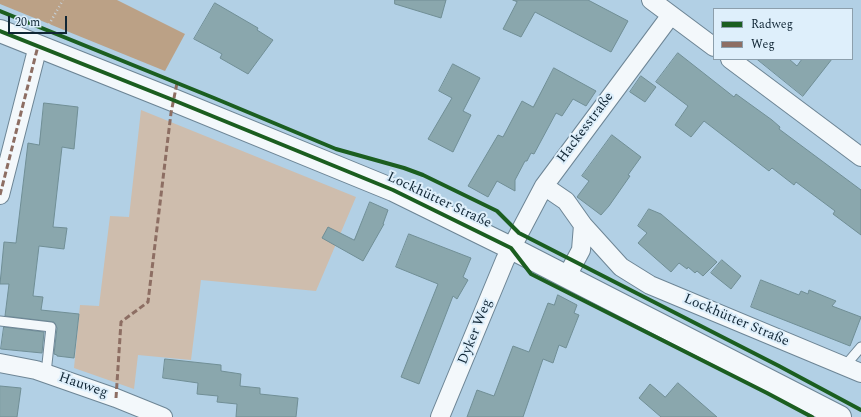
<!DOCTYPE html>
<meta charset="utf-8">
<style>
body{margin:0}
#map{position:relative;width:861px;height:417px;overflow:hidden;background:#b2d0e5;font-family:Spectral,serif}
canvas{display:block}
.legend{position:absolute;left:713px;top:8px;width:140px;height:52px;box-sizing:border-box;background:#deeffb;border:1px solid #8c9fac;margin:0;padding:5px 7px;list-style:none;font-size:12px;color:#102635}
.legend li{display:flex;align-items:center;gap:8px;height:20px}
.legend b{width:20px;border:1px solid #8c9fac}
.scale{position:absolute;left:8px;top:16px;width:59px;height:18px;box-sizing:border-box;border:2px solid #102635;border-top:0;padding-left:5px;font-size:12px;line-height:14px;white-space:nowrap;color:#102635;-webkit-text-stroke:3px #deeffb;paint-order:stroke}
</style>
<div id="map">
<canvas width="861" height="417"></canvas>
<ul class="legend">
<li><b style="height:5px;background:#1b5e20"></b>Radweg</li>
<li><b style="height:5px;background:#8d6e63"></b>Weg</li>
</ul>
<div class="scale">20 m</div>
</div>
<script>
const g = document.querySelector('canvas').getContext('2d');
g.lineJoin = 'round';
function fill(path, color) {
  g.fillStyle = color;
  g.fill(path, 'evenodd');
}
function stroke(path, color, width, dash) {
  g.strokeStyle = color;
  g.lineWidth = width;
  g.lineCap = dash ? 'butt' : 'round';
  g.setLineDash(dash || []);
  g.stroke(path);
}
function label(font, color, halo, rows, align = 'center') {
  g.font = font + ' Spectral,serif';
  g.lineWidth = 4;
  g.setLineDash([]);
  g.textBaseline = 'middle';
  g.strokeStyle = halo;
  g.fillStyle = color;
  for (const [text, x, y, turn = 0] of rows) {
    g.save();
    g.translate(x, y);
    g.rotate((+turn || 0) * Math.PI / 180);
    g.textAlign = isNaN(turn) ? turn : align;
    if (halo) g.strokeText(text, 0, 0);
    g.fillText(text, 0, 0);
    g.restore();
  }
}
fill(new Path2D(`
 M 141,110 L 356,197 L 316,291 L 201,280 L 191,360 L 138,355 L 134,389 L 74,368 L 80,305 L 99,306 L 110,216 L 129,217 Z`), '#cebdad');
fill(new Path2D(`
 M 0,0 L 117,0 L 185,34 L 165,71 L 0,4 Z`), '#bba186');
const building = new Path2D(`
 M 395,0 L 446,0 L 441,18 L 395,4 Z
 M 513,0 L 588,0 L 628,21 L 611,52 L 535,12 L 521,37 L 503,29 L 517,2 Z
 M 215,3 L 258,28 L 257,30 L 273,40 L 248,74 L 220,58 L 222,54 L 194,39 Z
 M 678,53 L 734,97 L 736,94 L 772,120 L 780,127 L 779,129 L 861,190 L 861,235 L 833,214 L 835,211 L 796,182 L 794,185 L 772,168 L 769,171 L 704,121 L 691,137 L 675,125 L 688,106 L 656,82 Z
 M 757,59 L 789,59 L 797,66 L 802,59 L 832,59 L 803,96 Z
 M 453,64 L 480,78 L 463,111 L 471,115 L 453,152 L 428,139 L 452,98 L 439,91 Z
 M 554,68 L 596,91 L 586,106 L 573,99 L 562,116 L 556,113 L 534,154 L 531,153 L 527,161 L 525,161 L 515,180 L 515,191 L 497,181 L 488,197 L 468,186 L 498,135 L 503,137 L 522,101 L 533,107 Z
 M 641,76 L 656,87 L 645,102 L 630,92 Z
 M 44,103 L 78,107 L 74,149 L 62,147 L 53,227 L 67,228 L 64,249 L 39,246 L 33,296 L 43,297 L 41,310 L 79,314 L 74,358 L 57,356 L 57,355 L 54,354 L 57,328 L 54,322 L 5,316 L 9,284 L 0,284 L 4,242 L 16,243 L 28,143 L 39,145 Z
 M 612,135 L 641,157 L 628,175 L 630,176 L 609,206 L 601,215 L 577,197 L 589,181 L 582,176 Z
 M 370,202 L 388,210 L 383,224 L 384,224 L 363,261 L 322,238 L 328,227 L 354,240 Z
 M 649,209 L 661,214 L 717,262 L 703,276 L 697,271 L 695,273 L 688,267 L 687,269 L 679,263 L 671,272 L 638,243 L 647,233 L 638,226 Z
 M 409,234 L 471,258 L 463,277 L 468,280 L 457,299 L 453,296 L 419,384 L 401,377 L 438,284 L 396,267 Z
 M 722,260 L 741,276 L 731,289 L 711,273 Z
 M 761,280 L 799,295 L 801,291 L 808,294 L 809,290 L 836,301 L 832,306 L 861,317 L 850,346 L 751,307 Z
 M 558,295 L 577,305 L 574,313 L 579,315 L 566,348 L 559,345 L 553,363 L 543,359 L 523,417 L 467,417 L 477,390 L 494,396 L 513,346 L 529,352 L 548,303 L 554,305 Z
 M 4,327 L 44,332 L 42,353 L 1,349 Z
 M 165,359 L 221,365 L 221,371 L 241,374 L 240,386 L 260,388 L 260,394 L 298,398 L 296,417 L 236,417 L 237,404 L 217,402 L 218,396 L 197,394 L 198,383 L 163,378 Z
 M 678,383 L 717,417 L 661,417 L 639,398 L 650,384 L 665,397 Z
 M 0,386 L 21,388 L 17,417 L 0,417 Z`);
fill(building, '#8aa7ad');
stroke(building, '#708e95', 1);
const lane = new Path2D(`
 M 0,321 L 51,327 L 46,373
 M 844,367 L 861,347`);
const street = new Path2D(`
 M 651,0 L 714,47
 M 730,59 L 861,157
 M 544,186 L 566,201 L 583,225 L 621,267 L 650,285 L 861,373
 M 0,195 L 38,46
 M 567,276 L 581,250 L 583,225
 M 0,363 L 36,370 L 116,398 L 163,417
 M 440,417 L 505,260 L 544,186 L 671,15`);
const secondary = new Path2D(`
 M 0,31 L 173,100 L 393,190 L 511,248 L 840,417`);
stroke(lane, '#6d8595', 11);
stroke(street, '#6d8595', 20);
stroke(secondary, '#6d8595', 24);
stroke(new Path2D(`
 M 47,28 L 63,0`), '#c6cfd6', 2.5, [1, 3]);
stroke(lane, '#f3f8fb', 9);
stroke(street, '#f3f8fb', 18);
stroke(secondary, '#f3f8fb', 22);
stroke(new Path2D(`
 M 0,195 L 38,46
 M 116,398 L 121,322 L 148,302 L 171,113 L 177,83`), '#8d6e63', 3, [6, 3]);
stroke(new Path2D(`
 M 0,11 L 214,98 L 336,149 L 404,168 L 423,175 L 497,211 L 519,233 L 779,366 L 861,410
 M 0,31 L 173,100 L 393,190 L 511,248 L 531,274 L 767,393 L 812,417`), '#1b5e20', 4);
label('14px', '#102635', '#deeffb', [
 ["Hackesstraße",586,128,-53],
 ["Lockhütter Straße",439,201,25],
 ["Lockhütter Straße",736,321,23],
 ["Dyker Weg",476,332,-68],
 ["Hauweg",83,386,19]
]);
</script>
